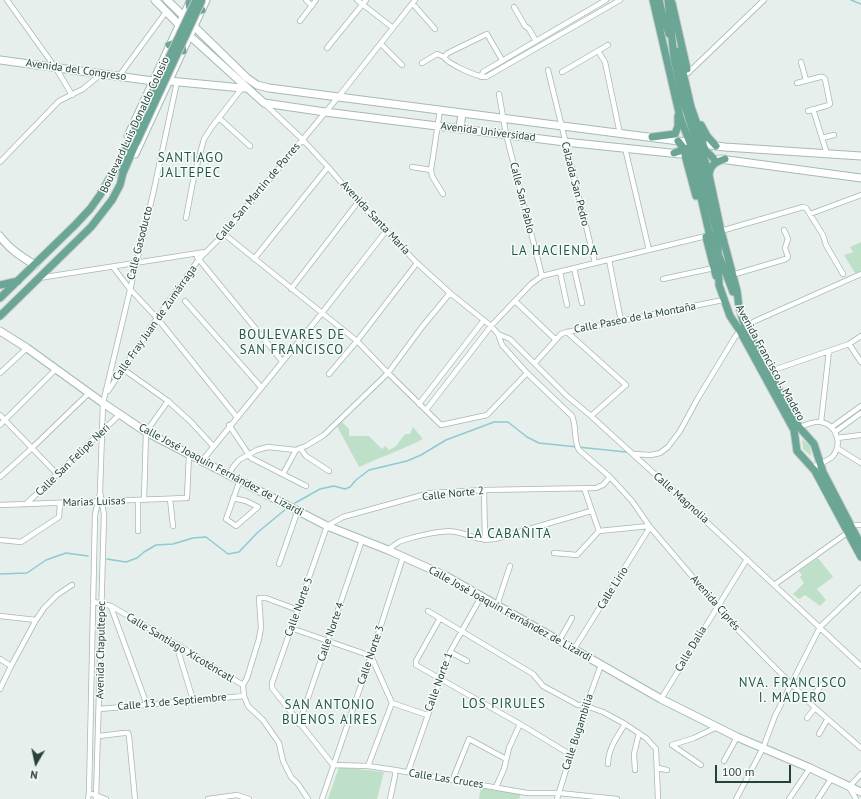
<!DOCTYPE html>
<meta charset="utf-8">
<style>
body{margin:0}
#map{position:relative;width:861px;height:799px;overflow:hidden;background:#e6efeb;font-family:"PT Sans",sans-serif}
canvas{display:block}
.north{position:absolute;left:16px;top:743px;width:40px;height:40px;-webkit-text-stroke:3px #f7fbf9;paint-order:stroke;rotate:189deg;font-size:11px;font-weight:700;line-height:16px;text-align:center;color:#24423a}
.north::after{content:'';display:block;margin:auto;width:14px;height:18px;background:#24423a;clip-path:polygon(50% 0,100% 100%,50% 72%,0 100%)}
.scale{position:absolute;left:715px;top:765px;width:76px;height:18px;box-sizing:border-box;border:2px solid #24423a;border-top:0;padding-left:5px;font-size:12px;line-height:14px;white-space:nowrap;color:#24423a;-webkit-text-stroke:3px #f7fbf9;paint-order:stroke}
</style>
<div id="map">
<canvas width="861" height="799"></canvas>
<div class="north">N</div>
<div class="scale">100 m</div>
</div>
<script>
const g = document.querySelector('canvas').getContext('2d');
g.lineJoin = 'round';
function fill(path, color) {
  g.fillStyle = color;
  g.fill(path, 'evenodd');
}
function stroke(path, color, width, dash) {
  g.strokeStyle = color;
  g.lineWidth = width;
  g.lineCap = dash ? 'butt' : 'round';
  g.setLineDash(dash || []);
  g.stroke(path);
}
function label(font, color, halo, rows, align = 'center') {
  g.font = font + ' "PT Sans",sans-serif';
  g.lineWidth = 3;
  g.setLineDash([]);
  g.textBaseline = 'middle';
  g.strokeStyle = halo;
  g.fillStyle = color;
  for (const [text, x, y, turn = 0] of rows) {
    g.save();
    g.translate(x, y);
    g.rotate((+turn || 0) * Math.PI / 180);
    g.textAlign = isNaN(turn) ? turn : align;
    if (halo) g.strokeText(text, 0, 0);
    g.fillText(text, 0, 0);
    g.restore();
  }
}
fill(new Path2D(`
 M 861,242 L 861,271 L 855,273 L 844,255 L 853,252 L 850,247 Z
 M 341,421 L 349,429 L 349,436 L 369,436 L 382,449 L 385,446 L 389,450 L 396,446 L 405,434 L 410,434 L 413,427 L 423,439 C 402,450 380,457 359,467 L 337,426 Z
 M 802,439 L 810,446 L 811,456 L 803,449 Z
 M 818,558 L 833,577 L 817,589 L 826,600 L 820,606 L 805,595 L 799,599 L 793,594 L 804,583 L 800,577 L 802,575 L 799,571 Z
 M 339,767 L 384,772 L 377,799 L 328,799 Z
 M 481,786 L 520,793 L 520,798 L 519,799 L 479,799 Z`), '#bfe0c8');
stroke(new Path2D(`
 M 851,0 L 861,4
 M 295,503 L 320,489 L 334,486 L 345,489 L 350,487 L 356,480 L 369,470 L 407,461 L 421,455 L 446,440 L 494,422 L 508,422 L 527,437 L 539,443 L 626,452
 M 107,559 L 126,562 L 137,558 L 144,552 L 156,545 L 173,544 L 193,538 L 206,537 L 228,554 L 239,552 L 258,532 L 286,509
 M 0,574 L 27,573 L 46,560 L 66,553 L 88,556`), '#8ec9d4', 1.5);
const street = new Path2D(`
 M 7,0 L 57,70 L 72,95
 M 306,0 L 312,6
 M 357,0 L 393,28
 M 413,4 L 435,29
 M 514,7 L 525,26 L 529,29 L 536,41
 M 300,21 L 316,0
 M 381,44 L 402,65
 M 327,48 L 366,0
 M 598,51 L 605,62 L 620,134
 M 444,57 C 448,64 477,77 486,77 L 620,0
 M 444,57 L 448,53 L 487,34 L 502,60
 M 801,62 L 806,80
 M 422,63 L 437,54 L 444,57
 M 548,70 L 595,263
 M 562,72 L 608,45
 M 688,73 L 764,0
 M 119,76 L 166,12
 M 481,77 L 483,72 L 606,0
 M 797,83 L 820,77 L 823,77 L 825,79 L 830,104 L 829,105 L 808,111
 M 499,94 L 506,134 L 542,276
 M 265,104 L 302,139 L 328,167 L 358,202 L 417,263 L 450,293 L 491,326 L 498,334 L 502,345 L 527,373 L 572,416 C 577,427 573,439 579,450 L 610,477 L 632,501 L 650,527 L 737,629 L 815,708 L 861,748
 M 813,109 L 827,154
 M 440,110 L 431,170 L 432,176 L 443,194
 M 219,118 L 250,146
 M 822,138 L 834,135
 M 625,148 L 649,250
 M 0,162 L 59,101 L 83,89 L 101,74
 M 412,167 L 431,170
 M 810,214 L 861,195
 M 186,218 L 194,176 L 204,139 L 211,128 L 242,88
 M 721,231 L 803,207 L 806,208 L 823,235 L 826,245 L 843,274
 M 224,234 L 357,341 L 388,373 L 441,425 L 487,415 L 527,373
 M 197,257 L 282,361
 M 254,259 L 328,167
 M 609,260 L 621,321
 M 113,267 L 129,288 L 157,318 L 236,416
 M 574,268 L 582,303
 M 560,272 L 567,305
 M 732,275 L 786,259 L 788,257 L 785,248 L 788,239 L 784,230
 M 39,278 L 205,252
 M 663,279 L 714,268
 M 291,289 L 358,202
 M 185,301 L 261,387
 M 515,301 L 556,340
 M 567,332 L 626,385 L 591,416
 M 498,334 L 510,339 L 567,396 L 591,416 L 681,498 L 861,666
 M 849,344 L 861,362
 M 535,363 L 561,334 L 567,332 L 718,301 L 724,301
 M 123,369 L 168,401 L 191,422 L 213,446
 M 768,372 L 849,344 L 861,336
 M 0,373 L 27,348
 M 329,374 L 357,341 L 417,263
 M 108,391 L 157,318 L 199,259 L 224,234 L 339,96 L 415,0
 M 419,404 L 484,320
 M 426,410 L 491,326 L 531,284 L 542,276 L 706,236
 M 0,415 L 58,475
 M 821,422 L 829,351
 M 0,425 L 56,369
 M 229,425 L 251,458 L 306,486
 M 832,427 L 861,406
 M 797,428 C 804,425 813,421 821,422 C 837,425 843,445 832,457 C 826,462 819,464 812,467
 M 835,432 L 861,413
 M 837,438 L 861,435
 M 300,448 L 306,456 L 329,471
 M 837,448 L 861,463
 M 633,454 L 651,455 L 660,453 L 668,447 L 680,431 L 698,398 L 735,337 L 740,331 L 755,321 L 861,274
 M 202,461 L 322,313 L 386,231
 M 229,474 L 233,467 L 239,460 L 257,450 L 268,447 L 296,450 L 306,446 L 324,435 L 388,373 L 422,327 L 450,293
 M 283,474 L 296,450
 M 0,477 L 32,448 L 89,393
 M 584,488 L 599,531
 M 484,490 L 485,540
 M 233,498 L 246,501 L 258,507 L 236,526 L 226,519 C 231,506 235,493 240,480
 M 170,499 L 173,526
 M 138,500 L 138,531
 M 144,500 L 146,432 L 168,401
 M 26,504 L 119,415
 M 0,505 L 187,498 L 189,454
 M 850,525 L 861,525
 M 599,531 L 649,526
 M 0,540 L 21,542 L 59,517 L 60,503
 M 388,550 C 392,547 396,543 401,541 C 413,537 443,529 456,532 C 472,535 477,541 495,539 L 591,511
 M 554,553 L 577,555 L 599,531
 M 279,564 L 298,510
 M 774,585 L 847,533
 M 94,602 L 111,606 L 176,644 L 243,685
 M 497,605 L 510,566
 M 111,607 L 147,705
 M 298,610 L 266,598 L 259,598 L 261,627 L 259,639 L 247,678 L 243,685 L 244,696 L 248,706 L 263,720 L 279,743 L 283,761 L 291,777 L 298,784 L 308,799
 M 428,611 L 533,674 L 543,686 L 578,705 L 586,706 L 603,712 L 625,724 L 646,738 L 656,749 L 658,799
 M 0,616 L 36,620
 M 440,618 L 416,661 L 416,665 L 520,724 L 571,755
 M 291,628 L 371,656 L 392,703
 M 559,641 L 572,618
 M 176,644 L 193,700
 M 574,649 L 650,527
 M 450,652 L 467,661
 M 0,659 L 11,666
 M 0,689 L 11,666 L 36,620 L 44,608 L 57,595 L 72,585
 M 661,699 L 747,559
 M 808,701 L 822,685
 M 392,703 L 427,715
 M 100,709 L 244,696
 M 807,718 L 815,708
 M 299,724 L 362,540
 M 819,734 L 827,720
 M 99,736 L 124,733 L 128,733 L 129,736 L 135,799
 M 724,761 L 737,737
 M 608,764 C 608,749 617,737 625,724
 M 333,765 L 272,688 L 272,683 L 327,526 L 343,517 L 430,493 L 484,490 L 596,488 L 603,485 L 610,477
 M 333,765 L 368,766 L 395,770 L 527,793 L 559,793 L 617,799
 M 701,765 L 672,745 L 694,738 L 717,727
 M 368,766 L 392,703
 M 658,768 L 667,770
 M 635,770 L 634,754 L 639,733
 M 408,772 L 450,652 L 481,597
 M 454,776 L 469,739 L 506,759
 M 496,787 L 504,769 L 509,748 L 520,724
 M 89,793 L 106,799
 M 88,799 L 89,793 L 95,515 L 100,493
 M 96,799 L 104,514 L 100,492 L 103,403 L 153,194 L 177,82
 M 208,799 L 237,795 L 249,799
 M 322,799 L 371,656 L 403,557
 M 390,799 L 395,776 L 395,770
 M 557,799 L 586,706 L 601,665
 M 736,799 L 763,748 L 775,716 L 820,627 L 861,588
 M 789,799 L 810,768
 M 818,799 L 831,779
 M 856,799 L 849,787 L 861,774`);
const secondary = new Path2D(`
 M 155,0 L 190,36 L 264,103 L 325,112 L 565,142 L 680,154
 M 167,0 L 247,78 L 257,85 L 269,88 L 725,147 L 861,156
 M 0,60 L 153,81
 M 169,81 L 242,88 L 246,88
 M 460,128 L 462,113
 M 128,136 L 191,0
 M 135,154 L 206,0
 M 720,159 L 861,178
 M 0,236 C 9,249 22,257 35,265
 M 0,331 L 27,348 L 103,403 L 146,432 L 327,526 L 388,550 L 446,576 L 661,699 L 737,737 L 810,768 L 861,792`);
const primary = new Path2D(`
 M 653,0 L 680,117 L 690,143 L 699,161 L 716,230 L 718,244 L 719,285 L 730,316 L 740,331 L 794,430 L 797,451 L 815,471 L 861,557
 M 659,0 L 663,17 L 669,34
 M 668,0 L 674,58 L 684,104 L 697,143 L 705,161 L 709,175 L 721,231 L 737,291 L 739,307 L 745,327 L 799,427 L 814,444 L 823,472 L 861,545
 M 189,3 C 189,8 191,12 197,12 L 202,10
 M 672,3 L 687,69
 M 169,45 L 178,42 L 182,45 L 183,51
 M 677,51 L 682,68 L 691,107 L 703,141 C 702,148 708,153 713,158
 M 701,125 L 707,136 L 716,146
 M 652,137 L 675,134 L 678,126 L 678,116
 M 678,141 L 692,159 L 709,232 L 713,243 L 724,268 L 733,292
 M 674,153 L 688,148
 M 685,155 L 696,196
 M 709,175 C 710,165 715,162 725,159
 M 706,237 L 716,276
 M 0,285 L 18,281
 M 0,298 L 75,225 L 90,209 L 100,195 L 109,179 L 117,169 L 130,140
 M 0,316 L 91,227 L 112,200 L 120,185 L 123,173 L 136,143`);
stroke(street, '#a8b8b2', 6);
stroke(secondary, '#a4bbb3', 9);
stroke(primary, '#c2cac8', 9);
stroke(street, '#fff', 4.5);
stroke(secondary, '#fff', 7);
stroke(primary, '#6aa596', 7);
const primaryBridge = new Path2D(`
 M 130,140 L 196,0
 M 136,143 L 202,0`);
stroke(primaryBridge, '#c2cac8', 9, []);
stroke(primaryBridge, '#6aa596', 7);
label('11px', '#24423a', '#f7fbf9', [
 ["Avenida del Congreso",76,70,8],
 ["Boulevard Luis Donaldo Colosio",135,125,-65],
 ["Avenida Universidad",488,132,7],
 ["Calzada San Pedro",575,184,76],
 ["Calle San Martin de Porres",258,192,-50],
 ["Calle San Pablo",522,198,76],
 ["Avenida Santa María",375,218,47],
 ["Calle Gasoducto",140,243,-76],
 ["Calle Paseo de la Montaña",635,318,-11],
 ["Calle Fray Juan de Zumárraga",155,323,-55],
 ["Avenida Francisco I. Madero",770,363,61],
 ["Calle San Felipe Neri",73,460,-44],
 ["Calle José Joaquín Fernández de Lizardi",221,470,28],
 ["Calle Norte 2",453,494,-6],
 ["Calle Magnolia",681,498,42],
 ["Marias Luisas",94,502,-2],
 ["Calle Lirio",613,588,-58],
 ["Avenida Ciprés",715,603,49],
 ["Calle Norte 5",299,607,-70],
 ["Calle José Joaquín Fernández de Lizardi",510,614,29],
 ["Calle Norte 4",331,632,-71],
 ["Calle Santiago Xicoténcatl",180,648,31],
 ["Calle Dalia",691,649,-59],
 ["Avenida Chapultepec",101,650,-89],
 ["Calle Norte 3",371,655,-71],
 ["Calle Norte 1",439,682,-70],
 ["Calle 13 de Septiembre",172,702,-5],
 ["Calle Bugambilia",578,732,-72],
 ["Calle Las Cruces",446,779,9]
]);
g.letterSpacing = '1px';
label('13px', '#1f5548', '#f7fbf9', [
 ["SANTIAGO",191,158],
 ["JALTEPEC",191,173],
 ["LA HACIENDA",555,251],
 ["BOULEVARES DE",292,335],
 ["SAN FRANCISCO",292,350],
 ["LA CABAÑITA",509,534],
 ["NVA. FRANCISCO",793,683],
 ["I. MADERO",793,698],
 ["LOS PIRULES",504,704],
 ["SAN ANTONIO",330,705],
 ["BUENOS AIRES",330,720]
]);
g.letterSpacing = '0px';
</script>
